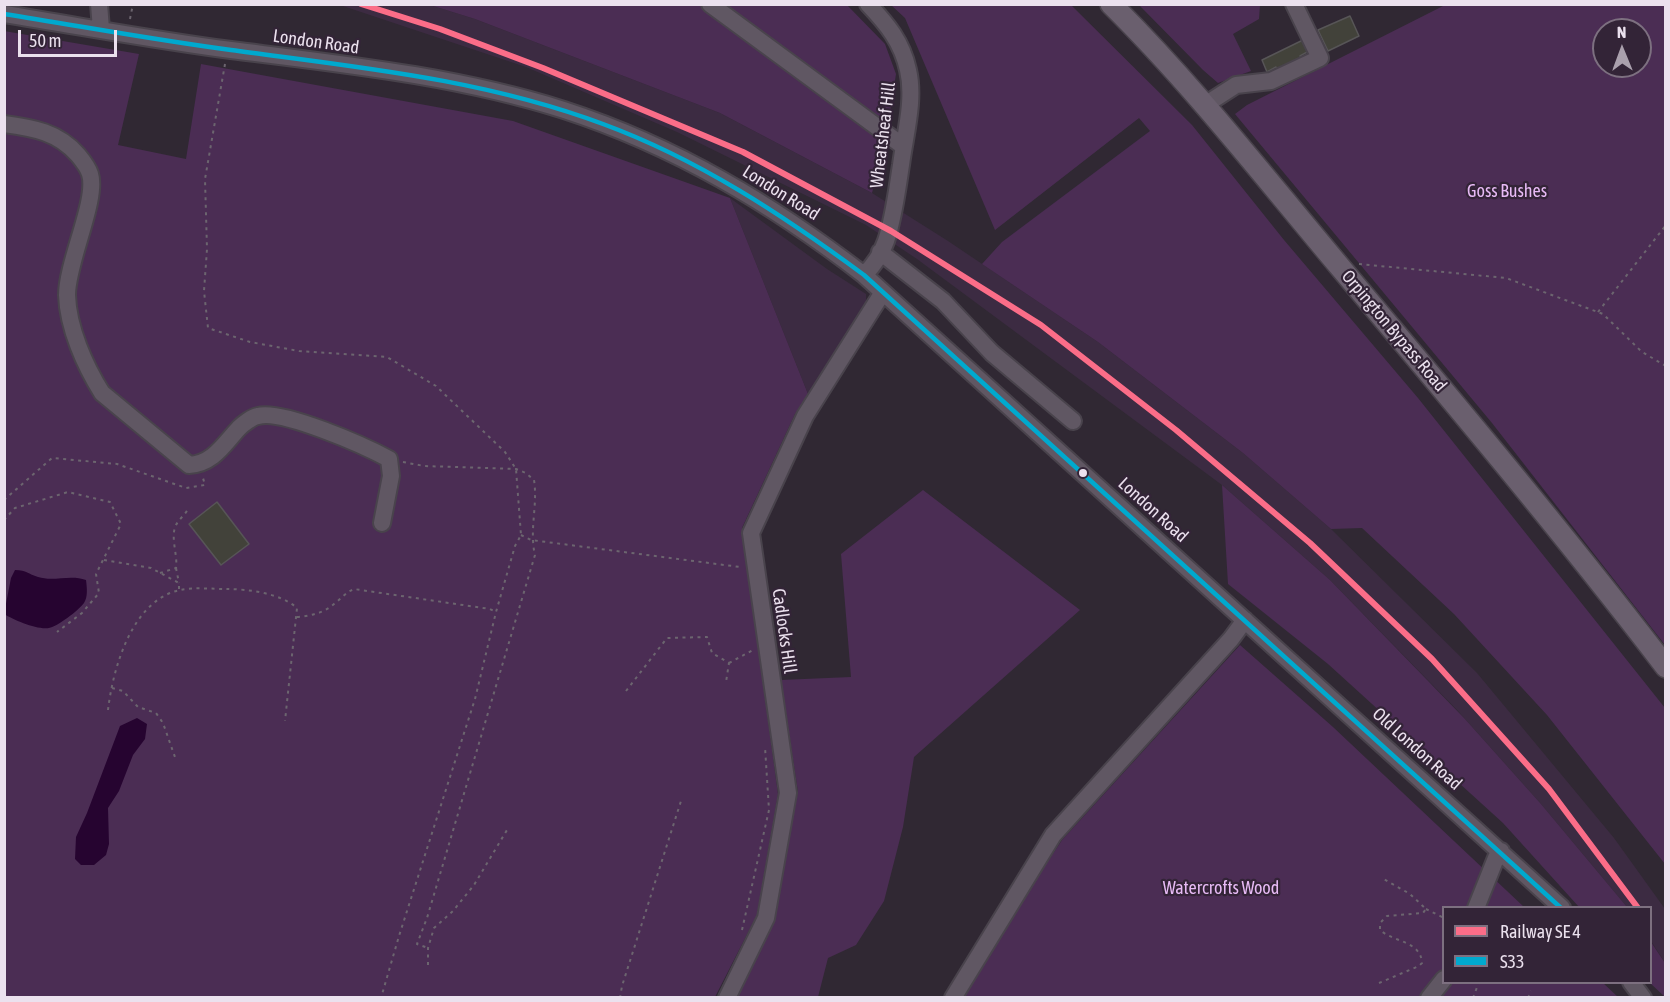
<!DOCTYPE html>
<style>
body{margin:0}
#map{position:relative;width:1670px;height:1002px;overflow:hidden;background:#302833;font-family:"Asap Condensed",sans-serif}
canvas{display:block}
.frame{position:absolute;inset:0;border:6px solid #ebe1ee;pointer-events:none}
.legend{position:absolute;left:1442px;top:906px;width:210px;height:78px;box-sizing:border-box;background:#332437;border:2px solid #7d7080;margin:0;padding:8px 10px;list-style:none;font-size:18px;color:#ebe1ee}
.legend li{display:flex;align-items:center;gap:12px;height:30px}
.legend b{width:30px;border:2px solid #7d7080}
.north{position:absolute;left:1592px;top:18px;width:60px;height:60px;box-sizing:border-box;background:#332437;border:2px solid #7d7080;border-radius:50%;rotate:359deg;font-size:16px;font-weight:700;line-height:24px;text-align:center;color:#ebe1ee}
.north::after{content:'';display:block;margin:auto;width:21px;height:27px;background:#aaa0ad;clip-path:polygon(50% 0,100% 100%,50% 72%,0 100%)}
.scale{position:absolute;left:18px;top:30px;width:99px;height:27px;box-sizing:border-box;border:3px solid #ebe1ee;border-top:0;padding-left:8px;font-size:18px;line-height:21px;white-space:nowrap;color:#ebe1ee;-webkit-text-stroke:4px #332437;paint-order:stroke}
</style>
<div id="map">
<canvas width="1670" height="1002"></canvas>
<div class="frame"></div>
<ul class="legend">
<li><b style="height:8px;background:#fb6d88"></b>Railway SE 4</li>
<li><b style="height:8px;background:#00a9ce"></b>S33</li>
</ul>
<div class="north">N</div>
<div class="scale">50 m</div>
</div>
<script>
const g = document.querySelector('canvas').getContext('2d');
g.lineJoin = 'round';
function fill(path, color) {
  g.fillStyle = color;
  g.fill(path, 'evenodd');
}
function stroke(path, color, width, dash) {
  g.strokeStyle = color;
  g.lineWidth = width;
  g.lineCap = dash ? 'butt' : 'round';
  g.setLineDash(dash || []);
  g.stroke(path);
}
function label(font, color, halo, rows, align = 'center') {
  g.font = font + ' "Asap Condensed",sans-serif';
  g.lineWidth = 4.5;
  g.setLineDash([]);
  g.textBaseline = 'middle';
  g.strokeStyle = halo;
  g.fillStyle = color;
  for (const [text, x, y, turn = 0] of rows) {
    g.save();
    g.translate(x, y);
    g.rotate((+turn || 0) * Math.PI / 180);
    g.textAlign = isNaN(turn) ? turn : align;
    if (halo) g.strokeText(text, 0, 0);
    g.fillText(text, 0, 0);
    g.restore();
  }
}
fill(new Path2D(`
 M 340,5 L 430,5 L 475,19 L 720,113 L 872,193 L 948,241 L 1098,342 L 1243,453 L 1331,529 L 1477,673 L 1614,838 L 1665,909 L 1665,963 L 1651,941 L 1650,908 L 1627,907 L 1541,804 L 1457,710 L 1330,580 L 1222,485 L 917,259 L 866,225 L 677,132 L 526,67 Z
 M 730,198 L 827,269 L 866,294 L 866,313 L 808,394 Z`), '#3c2b42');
fill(new Path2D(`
 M 430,5 L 847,5 L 885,44 L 896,74 L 885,144 L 872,193 L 720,113 L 475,19 Z
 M 891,5 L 1071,5 L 1192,125 L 1284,240 L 1418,398 L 1665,708 L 1665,864 L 1547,715 L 1454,614 L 1362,528 L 1331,529 L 1243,453 L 1098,342 L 982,264 L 1002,242 L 1150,131 L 1139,118 L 995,230 L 905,18 Z
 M 1139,5 L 1260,5 L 1259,19 L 1233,34 L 1251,71 L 1218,83 L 1203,70 Z
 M 1445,5 L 1665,5 L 1665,645 L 1492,423 L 1235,114 L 1247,105 ZM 1604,30 L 1640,30 L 1640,66 L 1604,66 Z
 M 4,31 L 139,54 L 118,145 L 186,159 L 201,64 L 513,121 L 730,198 L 808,394 L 795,414 L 742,528 L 778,794 L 757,915 L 715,997 L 5,997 Z
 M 1222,485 L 1330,580 L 1465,719 L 1541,804 L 1627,907 L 1579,907 L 1503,823 L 1328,664 L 1228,584 Z
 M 923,490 L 1080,610 L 914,757 L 903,827 L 884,901 L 856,945 L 828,958 L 818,997 L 736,998 L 770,931 L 798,792 L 781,680 L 851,677 L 841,554 Z
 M 1240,645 L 1333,727 L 1524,907 L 1444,908 L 1444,982 L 1603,983 L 1618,997 L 960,998 L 979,965 L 1062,840 Z
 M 1651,942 L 1665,963 L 1665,997 L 1650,983 Z`), '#4b2d54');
fill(new Path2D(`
 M 15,570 C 27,570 28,574 38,577 C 54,582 70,574 86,580 C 87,588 88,597 84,603 C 78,611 58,626 49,628 C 37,630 14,620 4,614 L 11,578 Z
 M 137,718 L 147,724 L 145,739 L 133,755 L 119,791 L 108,808 L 109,844 L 106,855 L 94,865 L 81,865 L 75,859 L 76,837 L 87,813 L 120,726 Z`), '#260430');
const building = new Path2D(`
 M 1350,16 L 1359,36 L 1328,51 L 1318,30 Z
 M 1303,40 L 1309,51 L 1300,56 L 1303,62 L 1279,74 L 1276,67 L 1267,72 L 1262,60 Z
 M 217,502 L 249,544 L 221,565 L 189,524 Z`);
fill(building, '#42423a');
stroke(building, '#575557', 1.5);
const minor = new Path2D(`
 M 99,4 L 101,29
 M 710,4 L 903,146
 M 4,14 C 80,26 155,40 231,50 C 342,64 457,76 564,110 C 675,146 772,204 864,275 L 1562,908
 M 1205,105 L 1236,85 L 1271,81 L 1320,58 L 1294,4
 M 4,124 C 34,128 58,132 78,155 C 83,161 88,167 90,174 C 98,199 67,262 67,295 C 68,328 85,366 102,393 L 189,465 C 213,464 224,444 239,428 C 243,424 252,417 258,416 C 282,409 365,446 389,459 L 391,476 L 382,523
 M 880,252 L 943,301 L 992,353 L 1073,421
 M 864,275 C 873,266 882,253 886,241 C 894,217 897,190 901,165 C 905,134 915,100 908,70 C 902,42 887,24 868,4
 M 1476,908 L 1496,858 L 1501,851
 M 1631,982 L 1643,998
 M 727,998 L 766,918 L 788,793 L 751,533 L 805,416 L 883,292
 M 953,998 L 1053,835 L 1231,639 L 1245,620
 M 1429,998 L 1444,979`);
const major = new Path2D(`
 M 1111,4 C 1194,86 1265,178 1340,267 C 1451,399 1561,530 1666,667`);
stroke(minor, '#49434c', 20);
stroke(major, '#49434c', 24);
stroke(new Path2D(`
 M 130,19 L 133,4
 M 225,64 L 205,179 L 207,249 L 204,291 L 208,328 L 250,342 L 299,351 L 387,357 L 436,386 L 505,452 L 516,469 L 521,535 L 515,546 L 496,612 L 475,699 L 399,936 L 381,998
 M 1359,264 L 1506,278 L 1603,314 L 1642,352 L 1666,366
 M 1598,312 L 1666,225
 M 403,462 L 424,466 L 516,469 L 526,473 L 534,480 C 538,505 529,530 535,555 L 427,918 L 417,944 L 428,948
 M 4,500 L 52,458 L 117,464 L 186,488 L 205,485 L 203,478
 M 4,520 L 15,508 L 68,492 L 110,502 L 121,524 L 96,574 L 99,593 L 82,613 L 57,632
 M 521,535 L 531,540 L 740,567
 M 104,560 L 151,568 L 179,583 L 179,590
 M 176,568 L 179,583
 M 160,573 L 176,568 C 178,555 170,537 176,525 C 179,519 185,515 188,509
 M 297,617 C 310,616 324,613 334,604 C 341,599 346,592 354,589 L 490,609 L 496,612
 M 729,663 L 753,650
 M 112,688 L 123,691 L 138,707 L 156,713 L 163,723 L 176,760
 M 626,691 L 667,638 L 707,637 L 712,653 L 729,663 L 726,682
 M 108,710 C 113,668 132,600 180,590 C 194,587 212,589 226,589 C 248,589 280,593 297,608 L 285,721
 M 1426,909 L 1444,918
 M 742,930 L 769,810 L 765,747
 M 428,965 L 428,948 L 434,928 L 453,911 L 474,885 L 507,830
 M 1379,983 L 1419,966 L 1422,963 C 1421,941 1393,942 1380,930 L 1380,923 L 1387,916 L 1423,913 L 1426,909 L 1410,894 L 1382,878
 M 620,998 L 622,986 L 681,801
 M 1473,998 L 1479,982
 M 1528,998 L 1531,991`), '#6c656f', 2, [3, 4.5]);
stroke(minor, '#605763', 16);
stroke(major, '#6a5f6e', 21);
stroke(new Path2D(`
 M 4,14 C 80,26 155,40 231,50 C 357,67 483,79 603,124 C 698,159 783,215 864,275 L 1561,908`), '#00a9ce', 4.5);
stroke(new Path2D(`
 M 361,4 L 440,29 L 543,68 L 743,152 L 891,231 L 1041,325 L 1176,430 L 1310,543 L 1432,659 L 1549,789 L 1638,908`), '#fb6d88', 6);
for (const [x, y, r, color] of [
 [1083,473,5,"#ebe1ee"]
]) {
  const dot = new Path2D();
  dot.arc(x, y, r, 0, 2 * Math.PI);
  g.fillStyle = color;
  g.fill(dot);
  stroke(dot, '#332437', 2);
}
label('18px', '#ebe1ee', '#332437', [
 ["London Road",316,42,8],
 ["Wheatsheaf Hill",883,135,-83],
 ["London Road",781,193,32],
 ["Orpington Bypass Road",1394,331,50],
 ["London Road",1153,510,42],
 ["Cadlocks Hill",784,631,82],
 ["Old London Road",1417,749,42]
]);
label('18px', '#e7baf5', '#332437', [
 ["Goss Bushes",1507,191],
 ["Watercrofts Wood",1221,888]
]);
</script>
